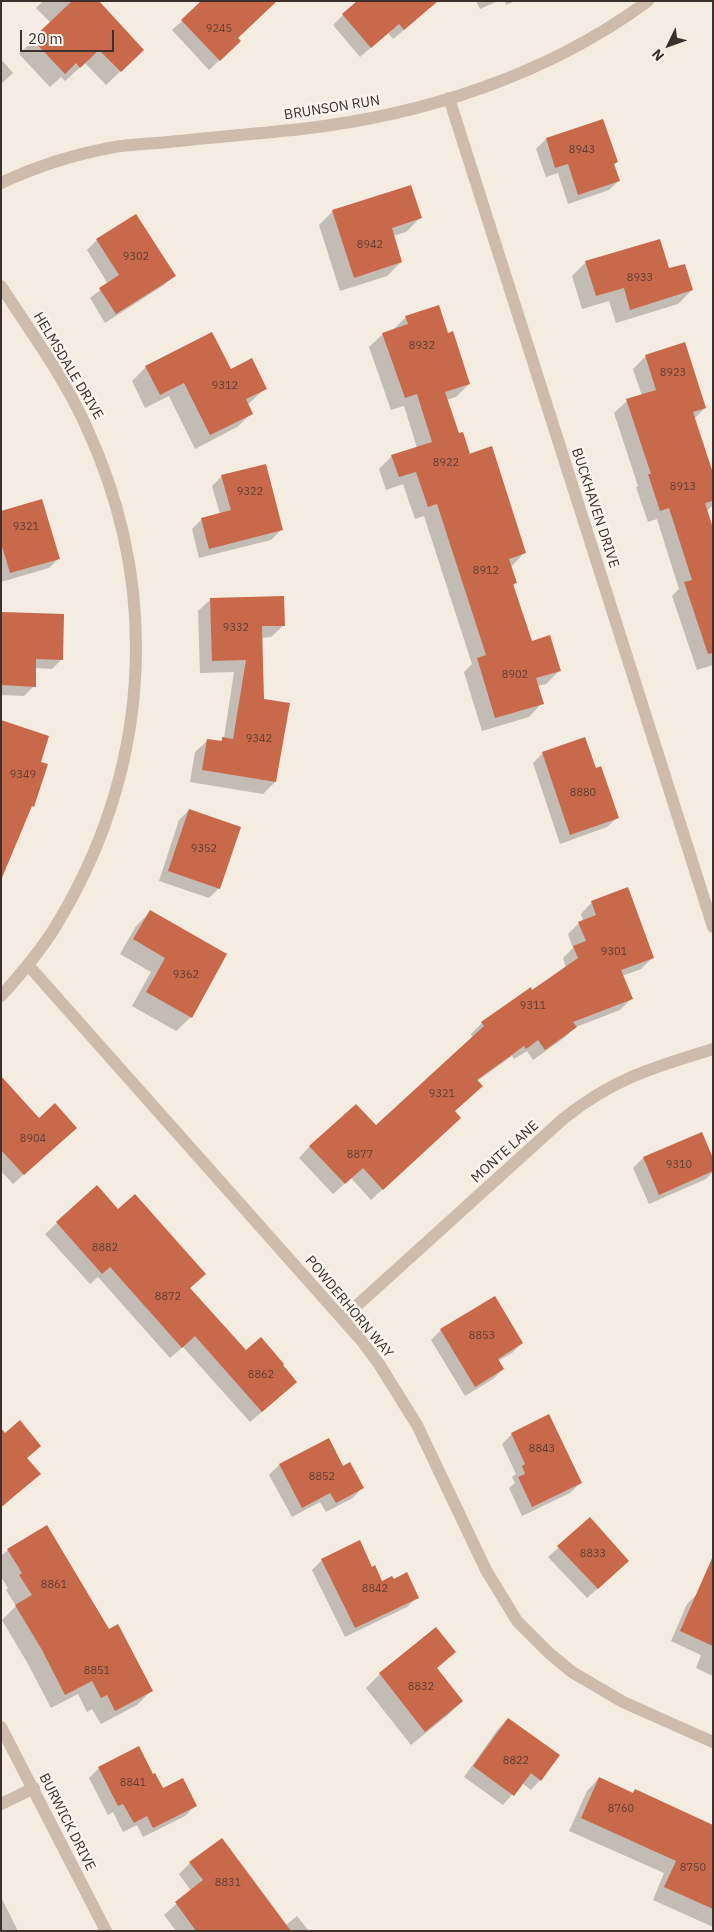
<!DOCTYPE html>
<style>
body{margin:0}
#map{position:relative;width:714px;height:1932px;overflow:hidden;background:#f4ebe1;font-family:"IBM Plex Sans",sans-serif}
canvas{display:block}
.frame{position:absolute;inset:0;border:2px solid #3b302b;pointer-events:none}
.north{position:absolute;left:644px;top:20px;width:50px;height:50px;-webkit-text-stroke:4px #fbf5ee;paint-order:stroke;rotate:228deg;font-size:14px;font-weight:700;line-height:20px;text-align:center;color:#3b302b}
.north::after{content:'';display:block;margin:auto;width:18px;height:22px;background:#3b302b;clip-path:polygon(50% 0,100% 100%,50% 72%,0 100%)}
.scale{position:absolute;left:20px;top:30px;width:94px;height:22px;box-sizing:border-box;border:2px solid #3b302b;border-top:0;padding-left:6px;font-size:15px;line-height:18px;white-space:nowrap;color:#3b302b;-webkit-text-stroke:4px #fbf5ee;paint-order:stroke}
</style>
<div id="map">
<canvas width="714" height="1932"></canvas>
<div class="frame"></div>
<div class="north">N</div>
<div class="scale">20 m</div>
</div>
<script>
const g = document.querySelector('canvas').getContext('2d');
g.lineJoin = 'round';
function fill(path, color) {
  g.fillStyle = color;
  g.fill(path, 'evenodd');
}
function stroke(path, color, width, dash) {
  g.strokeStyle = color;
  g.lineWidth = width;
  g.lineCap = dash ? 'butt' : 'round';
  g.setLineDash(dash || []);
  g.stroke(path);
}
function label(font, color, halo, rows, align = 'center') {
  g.font = font + ' "IBM Plex Sans",sans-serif';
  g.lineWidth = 5;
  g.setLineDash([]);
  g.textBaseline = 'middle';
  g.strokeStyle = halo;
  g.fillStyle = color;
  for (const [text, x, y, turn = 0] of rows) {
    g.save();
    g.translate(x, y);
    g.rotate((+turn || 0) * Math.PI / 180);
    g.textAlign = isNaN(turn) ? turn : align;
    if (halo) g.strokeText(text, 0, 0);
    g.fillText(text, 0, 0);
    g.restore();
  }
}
fill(new Path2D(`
 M 43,1 L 97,1 L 128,64 L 106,85 L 85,63 L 65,81 L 61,77 L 50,87 L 19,54 L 51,23 L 36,8 Z
 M 476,1 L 498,1 L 480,9 Z
 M 505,1 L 515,1 L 506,5 Z
 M 343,15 L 416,20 L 393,39 L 388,33 L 360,57 L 333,25 Z
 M 182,21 L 237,38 L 229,51 L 209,70 L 172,30 Z
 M 1,59 L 13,73 L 1,84 Z
 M 602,120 L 616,162 L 613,165 L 619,180 L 609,190 L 568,204 L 558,173 L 546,177 L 536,149 L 546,139 Z
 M 333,211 L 420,218 L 406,232 L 393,236 L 401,262 L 387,276 L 340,291 L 319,225 Z
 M 97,240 L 174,276 L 164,285 L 105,323 L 90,298 L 108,284 L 87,250 Z
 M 586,262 L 668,270 L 692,290 L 678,304 L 616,323 L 609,301 L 582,309 L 572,276 Z
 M 406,317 L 447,334 L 469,384 L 456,397 L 446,400 L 458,435 L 524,553 L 511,567 L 516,583 L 513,586 L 531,642 L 559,671 L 546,684 L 537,686 L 542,703 L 529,717 L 482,731 L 464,672 L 472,664 L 424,516 L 415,519 L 403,484 L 386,490 L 379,469 L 392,456 L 417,448 L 404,406 L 391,410 L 369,347 L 383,334 L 393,330 Z
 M 646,356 L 705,408 L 694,419 L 713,477 L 713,505 L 707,511 L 713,532 L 713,665 L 697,670 L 672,596 L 679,589 L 657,519 L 648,522 L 636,487 L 638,486 L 614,413 L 627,401 L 642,396 L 633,369 Z
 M 146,367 L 231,371 L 266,388 L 247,405 L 252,413 L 237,427 L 195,449 L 169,396 L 145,408 L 132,381 Z
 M 222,476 L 281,530 L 271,540 L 199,558 L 192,529 L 202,519 L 220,514 L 212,486 Z
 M 1,512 L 59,558 L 49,568 L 1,582 Z
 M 211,599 L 284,625 L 271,637 L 261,638 L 262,700 L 288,704 L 275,782 L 263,794 L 190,782 L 195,752 L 208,740 L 219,742 L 224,738 L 234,672 L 200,673 L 198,611 Z
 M 3,613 L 62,659 L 52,669 L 35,668 L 34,686 L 24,696 L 1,695 L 1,615 Z
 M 543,753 L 595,770 L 617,818 L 607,827 L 560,844 L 533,763 Z
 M 189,810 L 219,888 L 209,898 L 159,881 L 179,820 Z
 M 592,902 L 653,957 L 641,969 L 622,976 L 631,999 L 620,1010 L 576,1027 L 564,1038 L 533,1060 L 527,1051 L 514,1059 L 512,1056 L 477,1081 L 453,1112 L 448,1129 L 371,1200 L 351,1178 L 333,1194 L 299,1158 L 310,1146 L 376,1127 L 473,1038 L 471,1034 L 482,1023 L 566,968 L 563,958 L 573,948 L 568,934 L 579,923 L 583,921 L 581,914 Z
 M 150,912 L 191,1017 L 176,1031 L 132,1006 L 151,972 L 120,954 L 136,926 Z
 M 1,1101 L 39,1120 L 66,1137 L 13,1184 L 1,1171 Z
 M 701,1134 L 713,1161 L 713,1172 L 706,1179 L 649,1204 L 633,1168 L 643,1158 Z
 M 96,1187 L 118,1211 L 204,1274 L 189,1289 L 284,1393 L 250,1422 L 183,1347 L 170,1358 L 98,1277 L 90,1284 L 45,1234 Z
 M 441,1330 L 522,1343 L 512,1353 L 498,1361 L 503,1369 L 493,1379 L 465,1396 L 431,1340 Z
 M 1,1430 L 5,1435 L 40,1446 L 26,1459 L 39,1474 L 1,1508 Z
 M 512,1434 L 580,1483 L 570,1493 L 522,1516 L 509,1488 L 515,1483 L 512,1477 L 516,1474 L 502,1444 Z
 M 328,1440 L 343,1468 L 362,1488 L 353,1498 L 326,1512 L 320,1502 L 292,1517 L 269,1475 L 279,1465 Z
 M 590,1519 L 617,1571 L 587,1598 L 548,1557 Z
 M 46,1527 L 108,1631 L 151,1691 L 137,1705 L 101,1724 L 92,1709 L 87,1712 L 78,1694 L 51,1708 L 28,1664 L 2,1620 L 16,1606 L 6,1590 L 8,1588 L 1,1577 L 1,1556 L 8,1550 Z
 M 322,1560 L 372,1568 L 382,1583 L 417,1597 L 407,1607 L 345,1637 L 312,1570 Z
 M 697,1594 L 713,1601 L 713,1676 L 696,1668 L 701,1655 L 671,1641 L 687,1604 Z
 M 455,1651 L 436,1669 L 462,1701 L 448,1715 L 411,1745 L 366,1688 L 380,1674 Z
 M 508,1719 L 540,1780 L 531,1790 L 522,1783 L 503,1805 L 464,1777 L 498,1729 Z
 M 99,1768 L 152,1775 L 162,1789 L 195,1806 L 185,1816 L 143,1837 L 137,1825 L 123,1832 L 113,1812 L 108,1815 L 89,1778 Z
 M 599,1778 L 632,1794 L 635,1790 L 713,1826 L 713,1927 L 653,1900 L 664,1873 L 569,1831 L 587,1791 Z
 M 190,1863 L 286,1925 L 297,1916 L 309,1931 L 176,1931 L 164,1915 L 191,1891 L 179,1874 Z
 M 1,1897 L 18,1931 L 1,1931 Z`), '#0003');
fill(new Path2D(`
 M 72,1 L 99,1 L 144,50 L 121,72 L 99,50 L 80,68 L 76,63 L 65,74 L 32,39 Z
 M 201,1 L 277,1 L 238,38 L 241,41 L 220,61 L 181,20 Z
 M 357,1 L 438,1 L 404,30 L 399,24 L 371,48 L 342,14 Z
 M 603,119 L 618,162 L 614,164 L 620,181 L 578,195 L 568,164 L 555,168 L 546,138 Z
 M 411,185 L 422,218 L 392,228 L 402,262 L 354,278 L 332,210 Z
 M 136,214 L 176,276 L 116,314 L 99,288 L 119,275 L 96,239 Z
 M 660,239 L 669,268 L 685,264 L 693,290 L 630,310 L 624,288 L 596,296 L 585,261 Z
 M 439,305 L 448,333 L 453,331 L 470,384 L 445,392 L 459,433 L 463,432 L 470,454 L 466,455 L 492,446 L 526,553 L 509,559 L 517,583 L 513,584 L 532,641 L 550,635 L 561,671 L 536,678 L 544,704 L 495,718 L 477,658 L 486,655 L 437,504 L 428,507 L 416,472 L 399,477 L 391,455 L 432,442 L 417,394 L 405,398 L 382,333 L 408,324 L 405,316 Z
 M 212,332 L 231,369 L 252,358 L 267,389 L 246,399 L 253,414 L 210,435 L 184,383 L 160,395 L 145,366 Z
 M 685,342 L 706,408 L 693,412 L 713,473 L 713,501 L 705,503 L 713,528 L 713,653 L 708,654 L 684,582 L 692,580 L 669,508 L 660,511 L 648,474 L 651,474 L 626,399 L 656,390 L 645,355 Z
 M 266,464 L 283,530 L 209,549 L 201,518 L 231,510 L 221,475 Z
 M 42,499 L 60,559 L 10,573 L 1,543 L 1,511 Z
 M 284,596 L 285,626 L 262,626 L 264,699 L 290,703 L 276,782 L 202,770 L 207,739 L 222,741 L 222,737 L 233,739 L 246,660 L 212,661 L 210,598 Z
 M 2,612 L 64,614 L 63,660 L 36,659 L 36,687 L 1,685 Z
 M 1,720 L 49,736 L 41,762 L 48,764 L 34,807 L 32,806 L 1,880 Z
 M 585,737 L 596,768 L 601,766 L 619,818 L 570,835 L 542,752 Z
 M 189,809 L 241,827 L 220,889 L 168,871 Z
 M 628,887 L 654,958 L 621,970 L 633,999 L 573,1022 L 577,1027 L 545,1050 L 538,1040 L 526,1049 L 524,1046 L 477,1080 L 483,1086 L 455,1111 L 461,1118 L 383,1190 L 363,1168 L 345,1184 L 309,1146 L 356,1104 L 376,1125 L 484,1026 L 481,1022 L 531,987 L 532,990 L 578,958 L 573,946 L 586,941 L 578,922 L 596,915 L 591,901 Z
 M 150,910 L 227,954 L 192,1018 L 146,992 L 165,958 L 133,939 Z
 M 1,1076 L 39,1118 L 55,1103 L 77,1128 L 24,1175 L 1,1150 Z
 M 702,1132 L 713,1158 L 713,1171 L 659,1195 L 643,1157 Z
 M 97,1185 L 118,1209 L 135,1194 L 206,1274 L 190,1288 L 246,1350 L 261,1337 L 284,1364 L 283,1365 L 297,1382 L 262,1412 L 195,1336 L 182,1348 L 110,1267 L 102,1274 L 56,1222 Z
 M 495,1296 L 523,1343 L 498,1359 L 504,1369 L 475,1387 L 440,1329 Z
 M 549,1414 L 582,1483 L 532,1507 L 518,1477 L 525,1474 L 522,1466 L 525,1464 L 511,1433 Z
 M 20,1420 L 41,1446 L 27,1458 L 41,1474 L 1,1507 L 1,1428 L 5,1433 Z
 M 329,1438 L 343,1466 L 350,1462 L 364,1488 L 336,1503 L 330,1493 L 302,1508 L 279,1464 Z
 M 590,1517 L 629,1561 L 598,1589 L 557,1546 Z
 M 47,1525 L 109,1629 L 118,1624 L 153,1691 L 115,1711 L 107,1695 L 101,1698 L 92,1681 L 65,1695 L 42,1650 L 15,1605 L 32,1595 L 19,1575 L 22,1573 L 7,1549 Z
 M 360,1540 L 372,1567 L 375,1565 L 382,1581 L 392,1576 L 394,1579 L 407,1572 L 419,1598 L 355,1628 L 321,1559 Z
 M 713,1556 L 713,1646 L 680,1631 Z
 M 436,1627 L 456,1652 L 437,1668 L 463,1701 L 425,1732 L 379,1673 Z
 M 508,1718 L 560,1755 L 541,1781 L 531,1773 L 514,1796 L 473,1766 Z
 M 139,1746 L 153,1774 L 155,1773 L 163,1788 L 183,1778 L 197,1806 L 153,1828 L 147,1816 L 134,1823 L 123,1804 L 118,1806 L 98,1767 Z
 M 599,1777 L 633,1793 L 635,1789 L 713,1825 L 713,1909 L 664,1887 L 676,1861 L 581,1818 Z
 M 222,1838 L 291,1931 L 196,1931 L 175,1902 L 203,1880 L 189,1862 Z`), '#c8694b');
stroke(new Path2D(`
 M 449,98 L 713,927
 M 1,183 C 35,167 72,155 109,148 C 129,144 149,144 169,142 C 213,137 257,134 301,129 C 424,115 548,75 648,1
 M 1,286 C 30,331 64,377 86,426 C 163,592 150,773 54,929 C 39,953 20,975 1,996
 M 28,965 L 361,1340 L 379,1364 L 417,1425 L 486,1570 L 517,1621 L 549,1653 L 572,1672 L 623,1702 L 713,1742
 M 342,1319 L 563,1119 C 612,1079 654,1067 713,1049
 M 1,1727 L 106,1931
 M 1,1804 L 34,1788`), '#cdbbac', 12);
label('11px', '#5e3e33', null, [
 ["9245",219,29],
 ["8943",582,150],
 ["8942",370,245],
 ["9302",136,257],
 ["8933",640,278],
 ["8932",422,346],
 ["8923",673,373],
 ["9312",225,386],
 ["8922",446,463],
 ["8913",683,487],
 ["9322",250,492],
 ["9321",26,527],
 ["8912",486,571],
 ["9332",236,628],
 ["8902",515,675],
 ["9342",259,739],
 ["9349",23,775],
 ["8880",583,793],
 ["9352",204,849],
 ["9301",614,952],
 ["9362",186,975],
 ["9311",533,1006],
 ["9321",442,1094],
 ["8904",33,1139],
 ["8877",360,1155],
 ["9310",679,1165],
 ["8882",105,1248],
 ["8872",168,1297],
 ["8853",482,1336],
 ["8862",261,1375],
 ["8843",542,1449],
 ["8852",322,1477],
 ["8833",593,1554],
 ["8861",54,1585],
 ["8842",375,1589],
 ["8851",97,1671],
 ["8832",421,1687],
 ["8822",516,1761],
 ["8841",133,1783],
 ["8760",621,1809],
 ["8750",693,1868],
 ["8831",228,1883]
]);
label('14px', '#3b302b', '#fbf5ee', [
 ["BRUNSON RUN",332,108,-9],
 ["HELMSDALE DRIVE",68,366,59],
 ["BUCKHAVEN DRIVE",595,508,72],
 ["MONTE LANE",505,1152,-42],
 ["POWDERHORN WAY",349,1307,50],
 ["BURWICK DRIVE",67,1822,63]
]);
</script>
